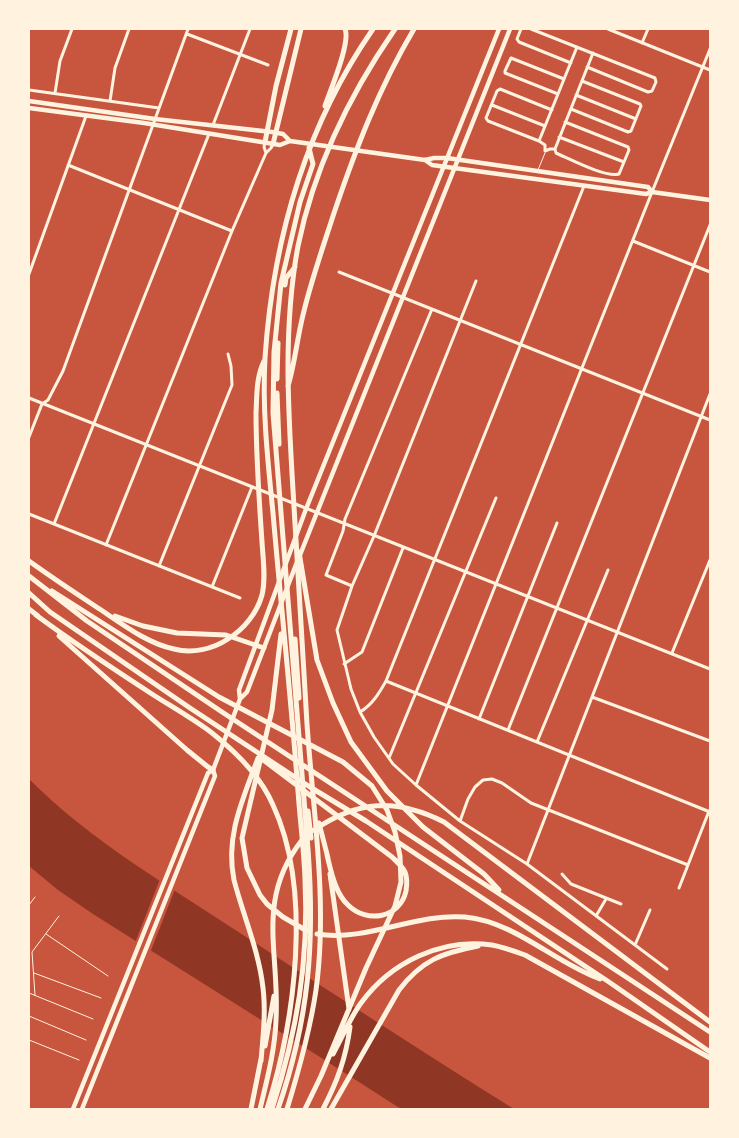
<!DOCTYPE html>
<style>
body{margin:0}
#map{position:relative;width:739px;height:1138px;overflow:hidden;background:#c8553d;font-family:Arial,sans-serif}
canvas{display:block}
.frame{position:absolute;inset:0;border:30px solid #fff3e0;pointer-events:none}
</style>
<div id="map">
<canvas width="739" height="1138"></canvas>
<div class="frame"></div>
</div>
<script>
const g = document.querySelector('canvas').getContext('2d');
g.lineJoin = 'round';
function fill(path, color) {
  g.fillStyle = color;
  g.fill(path, 'evenodd');
}
function stroke(path, color, width, dash) {
  g.strokeStyle = color;
  g.lineWidth = width;
  g.lineCap = dash ? 'butt' : 'round';
  g.setLineDash(dash || []);
  g.stroke(path);
}
fill(new Path2D(`
 M 29,779 C 92,842 166,884 240,933 C 331,992 422,1052 514,1109 L 401,1109 L 320,1057 L 93,914 L 58,890 L 29,866 Z`), '#8f3625');
fill(new Path2D(`
 M 160,879 L 175,889 L 150,953 L 135,943 Z`), '#c8553d');
stroke(new Path2D(`
 M 538,170 L 545,153
 M 29,905 L 35,897
 M 46,934 L 108,976
 M 34,973 L 101,998
 M 29,993 L 93,1019
 M 35,995 L 32,952 L 59,916
 M 29,1016 L 86,1040
 M 29,1040 L 79,1060`), '#fff3e0', 1);
stroke(new Path2D(`
 M 521,29 L 517,39 L 519,42 L 571,63
 M 531,29 L 655,78 L 656,82 L 652,91 L 648,92 L 587,67
 M 608,29 L 710,70
 M 187,34 L 268,65
 M 642,43 L 648,29
 M 29,90 L 159,108
 M 55,93 L 60,61 L 72,29
 M 558,94 L 505,73 L 505,71 L 511,58 L 564,79
 M 576,95 L 636,119
 M 110,101 L 115,68 L 129,29
 M 492,105 L 545,126
 M 571,109 L 628,132 L 631,131 L 641,106 L 640,104 L 582,81
 M 552,110 L 500,89 L 497,91 L 486,118 L 488,121 L 539,141 L 545,145 L 545,151 L 550,149 L 555,149 L 556,153 C 570,159 606,178 619,174 L 629,150 L 628,147 L 565,122
 M 213,125 L 250,29
 M 559,137 L 624,162
 M 539,141 L 577,47
 M 265,142 L 264,147 L 266,153
 M 555,149 L 593,53
 M 68,165 L 232,231
 M 633,241 L 710,272
 M 339,272 L 710,420
 M 29,274 L 86,116
 M 476,281 L 374,536 L 352,586 L 337,630 L 351,689 L 360,712 L 374,737 L 393,764 L 416,785 L 460,821 L 527,864 L 667,969
 M 29,398 L 710,669
 M 29,437 L 42,404 L 48,400 L 63,371 L 188,29
 M 29,514 L 240,598
 M 54,524 L 209,134
 M 106,545 L 232,231 L 266,153 L 271,148 L 273,144
 M 159,566 L 232,385 L 231,366 L 228,354
 M 352,586 L 326,575 L 343,531 L 345,519 L 432,309
 M 212,587 L 252,487
 M 672,653 L 710,560
 M 344,664 L 362,652 L 403,548
 M 386,681 L 710,812
 M 592,697 L 710,741
 M 360,712 C 373,704 379,693 386,681 L 584,186
 M 479,719 L 557,523
 M 508,730 L 710,225
 M 537,742 L 608,570
 M 389,758 L 496,498
 M 416,785 L 652,192 L 710,49
 M 460,821 L 468,799 L 475,787 L 483,780 L 492,779 L 502,783 L 531,803 L 688,865
 M 527,864 L 710,394
 M 562,874 L 571,884 L 621,904
 M 679,888 L 709,811
 M 596,916 L 606,899
 M 635,945 L 650,910`), '#fff3e0', 3);
stroke(new Path2D(`
 M 29,101 L 155,119 L 272,132 L 283,134 L 290,141
 M 29,108 L 144,123 L 280,145 L 290,141 L 425,160 L 434,158 L 447,158 L 648,187 L 652,192
 M 425,160 L 432,165 L 646,194 L 652,192 L 710,200
 M 300,555 L 510,29
 M 240,699 L 239,690 L 306,509 L 499,29
 M 73,1109 L 208,773 L 213,770 L 240,699 L 247,692 L 297,562
 M 82,1109 L 215,776 L 213,770`), '#fff3e0', 4.5);
stroke(new Path2D(`
 M 325,106 C 330,91 351,42 345,29
 M 265,142 L 276,86 L 291,29
 M 273,144 L 301,29
 M 285,285 L 286,278 L 295,267
 M 277,379 L 278,343
 M 288,386 C 295,363 297,339 303,315 C 311,281 323,247 334,213 C 356,148 379,88 414,29
 M 277,393 L 279,444
 M 299,552 L 317,660 L 333,703 L 351,742 L 387,791 L 423,827 L 484,874 L 499,890
 M 29,561 C 51,577 74,592 98,608 C 121,623 146,643 174,649 C 192,654 213,649 228,639 C 244,629 257,613 262,595 C 266,578 263,559 262,542 C 259,499 256,456 256,413 C 257,395 256,378 264,361
 M 29,576 L 87,621 L 222,712 L 710,1032
 M 52,591 L 219,697 L 343,762 L 372,786 L 387,810 L 395,832 L 400,856 L 401,882 L 395,906 L 366,968 L 321,1076 L 305,1109
 M 29,593 L 50,612 L 190,708 L 310,787 L 366,821 L 609,982 L 710,1052
 M 29,609 L 38,616
 M 36,615 C 75,644 115,670 155,696 C 174,708 195,720 212,733 C 236,752 261,777 273,805 C 313,891 295,1021 267,1109
 M 115,616 L 143,626 L 177,633 L 226,635 L 264,648
 M 281,634 L 272,710 L 242,838 L 247,868 L 260,895 L 267,904 L 283,917 L 307,931
 M 59,636 L 187,750 L 208,767 L 213,770
 M 295,639 L 299,698
 M 258,758 C 243,799 225,836 234,880 C 243,915 259,951 263,988 C 266,1012 263,1037 261,1061
 M 262,759 L 392,857 C 396,861 402,866 405,872 C 407,877 407,885 406,891 C 400,918 367,924 348,905 C 335,893 331,871 327,855
 M 308,811 L 311,838
 M 319,823 L 328,858
 M 314,830 C 358,800 396,798 444,822 L 710,1022
 M 330,874 L 349,1009
 M 317,934 C 367,942 415,913 465,917 C 516,922 553,962 600,979
 M 265,1046 L 274,996
 M 333,1054 C 342,1038 350,1018 361,1003 C 391,962 441,938 492,945 C 503,947 514,951 525,955 L 710,1058
 M 251,1109 L 261,1059
 M 260,1109 C 267,1080 275,1050 276,1020 C 280,952 255,900 302,840
 M 272,1109 C 297,1032 309,961 305,879 C 304,850 300,820 298,791 C 291,698 281,606 273,513 C 268,462 262,410 265,358 C 273,239 305,127 373,29
 M 278,1109 C 309,1019 315,944 308,849 L 273,413 L 274,352 L 281,283 L 300,202 L 313,164 L 309,148
 M 287,1109 C 299,1070 310,1031 316,990 C 328,903 313,811 307,724 C 302,646 298,568 293,490 C 288,408 283,327 298,246 C 314,168 350,94 395,29
 M 323,1109 C 337,1082 346,1058 350,1027
 M 331,1109 L 399,990 C 422,960 442,953 478,946`), '#fff3e0', 5);
</script>
